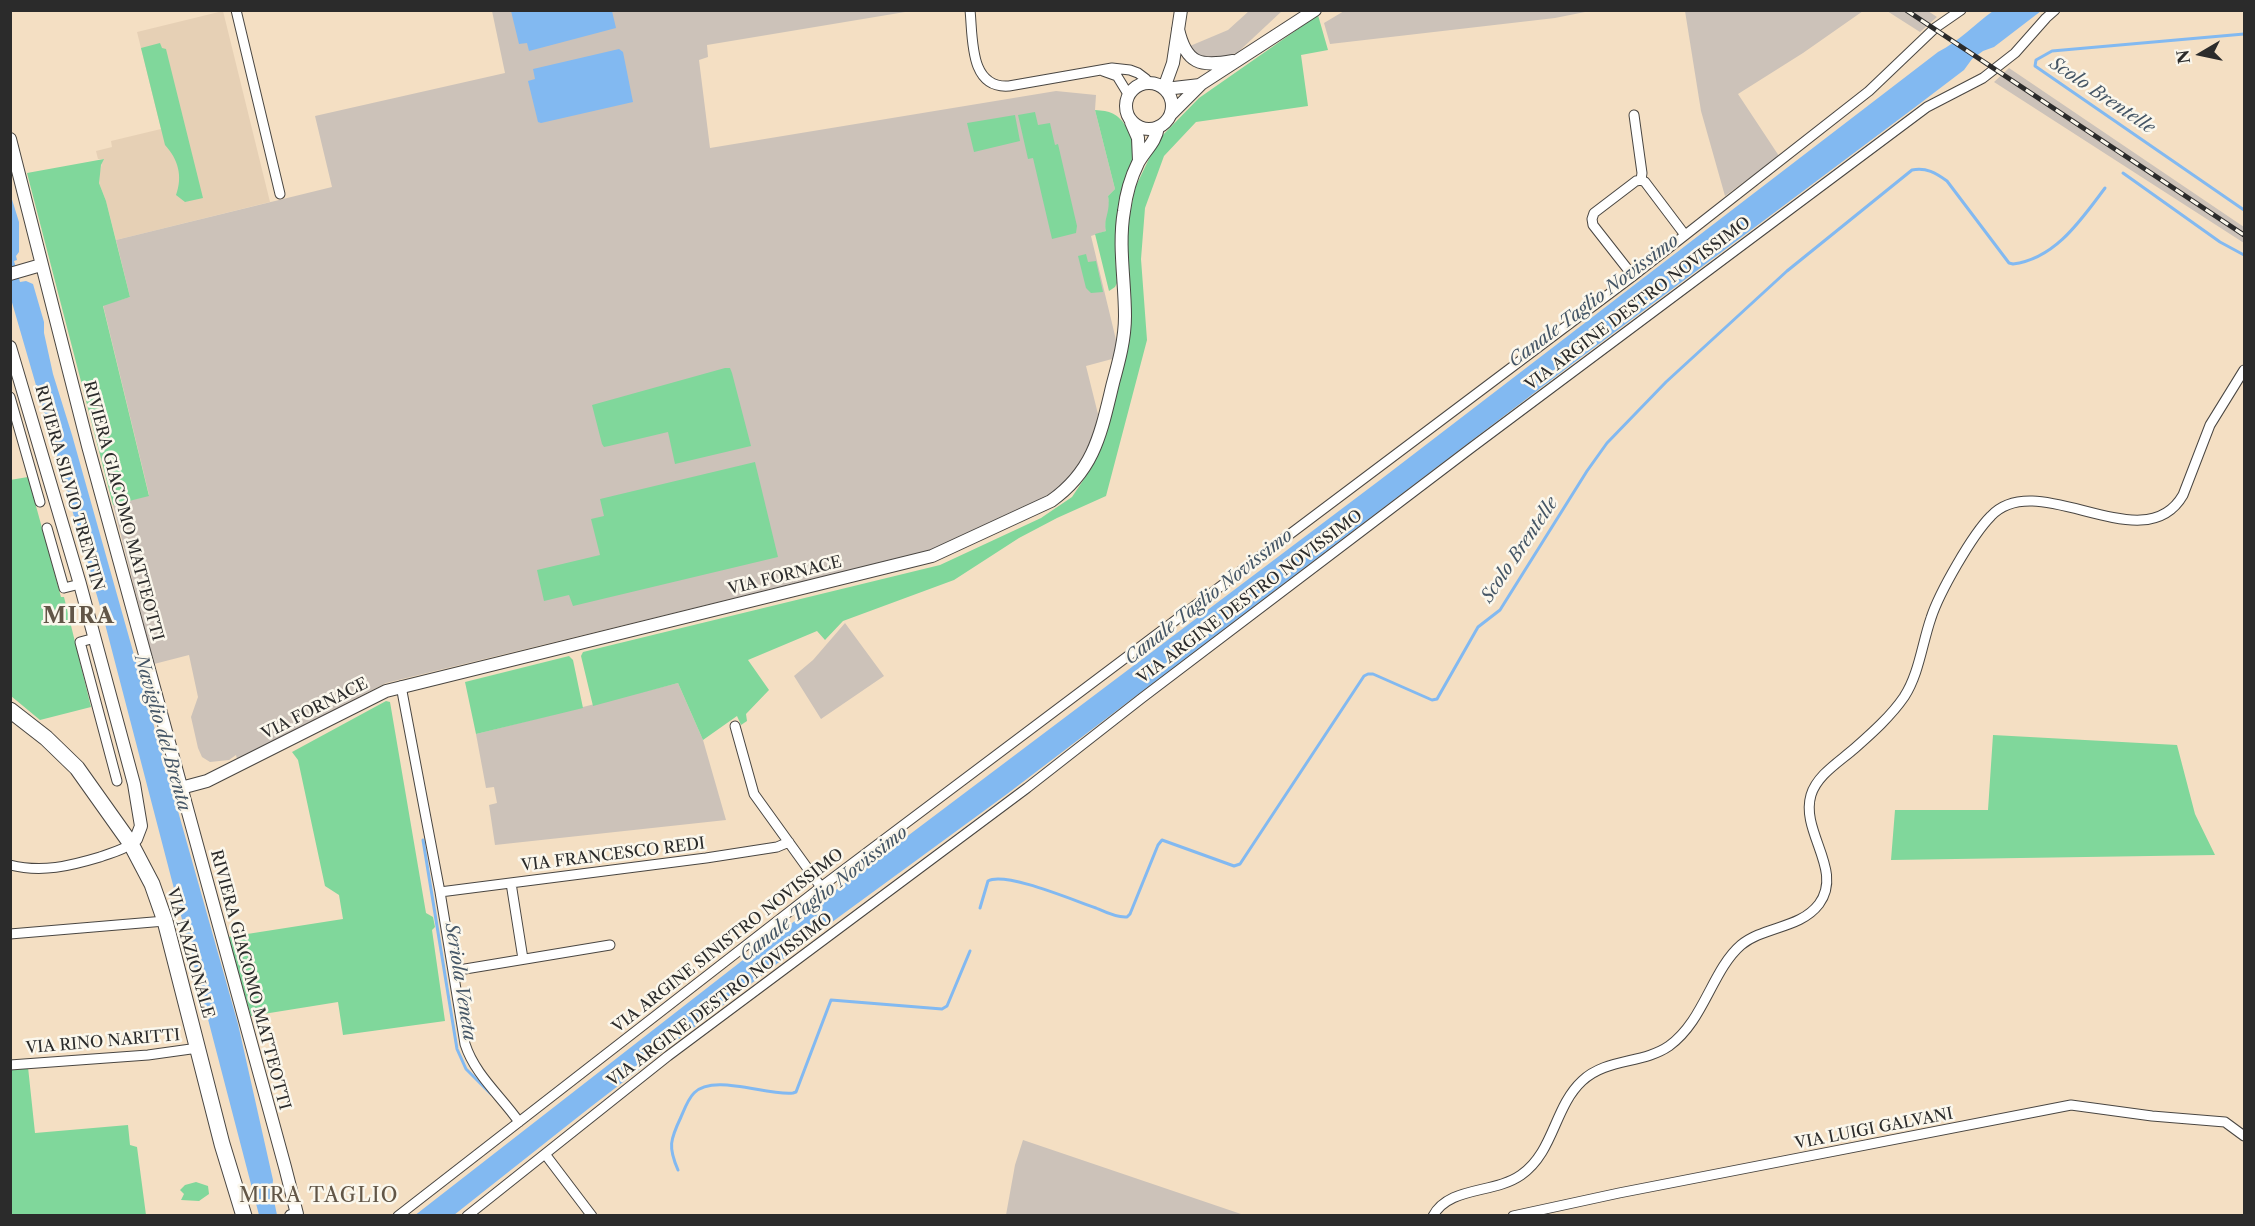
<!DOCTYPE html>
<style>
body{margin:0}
#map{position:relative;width:2255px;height:1226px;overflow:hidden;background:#f4dfc3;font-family:"Libre Caslon Text",serif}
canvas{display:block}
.frame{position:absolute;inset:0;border:12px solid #2b2b2b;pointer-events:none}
.north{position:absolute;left:2171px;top:24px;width:60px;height:60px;-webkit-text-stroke:4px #fbf7ec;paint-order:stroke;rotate:261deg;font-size:16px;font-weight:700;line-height:24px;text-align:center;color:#2b2b2b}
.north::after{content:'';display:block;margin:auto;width:21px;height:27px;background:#2b2b2b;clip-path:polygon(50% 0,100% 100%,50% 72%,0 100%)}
</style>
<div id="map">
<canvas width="2255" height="1226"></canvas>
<div class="frame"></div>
<div class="north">N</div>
</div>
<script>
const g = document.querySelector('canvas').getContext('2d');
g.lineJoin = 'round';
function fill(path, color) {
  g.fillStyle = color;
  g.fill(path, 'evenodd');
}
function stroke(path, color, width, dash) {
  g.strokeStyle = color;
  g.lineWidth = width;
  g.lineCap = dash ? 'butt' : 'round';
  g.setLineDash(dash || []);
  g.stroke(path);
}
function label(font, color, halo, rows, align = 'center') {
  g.font = font + ' "Libre Caslon Text",serif';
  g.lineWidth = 5;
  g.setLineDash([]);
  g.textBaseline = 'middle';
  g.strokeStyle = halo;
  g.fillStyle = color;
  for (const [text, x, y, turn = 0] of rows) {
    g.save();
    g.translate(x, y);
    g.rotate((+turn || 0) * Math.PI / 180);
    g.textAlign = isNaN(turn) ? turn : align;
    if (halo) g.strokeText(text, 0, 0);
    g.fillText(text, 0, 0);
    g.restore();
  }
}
fill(new Path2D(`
 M 223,11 L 270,202 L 116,240 L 106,201 L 99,183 L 99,175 L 103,159 L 98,159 L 96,151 L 112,147 L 111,141 L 161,129 L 137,32 Z`), '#e6d0b5');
fill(new Path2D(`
 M 492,11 L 911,11 L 707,45 L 708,57 L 699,60 L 710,148 L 1056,91 L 1096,95 L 1095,110 L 1115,189 L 1108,196 L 1110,208 L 1105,225 L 1106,231 L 1091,236 L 1117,344 L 1112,359 L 1086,366 L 1098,414 L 1094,439 L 1088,455 L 1055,495 L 936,549 L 386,683 L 237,759 L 236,755 L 229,760 L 210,762 L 202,757 L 198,748 L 191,717 L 198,697 L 189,655 L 154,664 L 113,505 L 149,495 L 103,305 L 130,297 L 116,240 L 332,187 L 315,116 L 505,73 Z
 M 1249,11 L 1282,11 L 1237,53 L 1214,60 L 1198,55 L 1190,46 L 1228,30 Z
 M 1344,11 L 1344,10 L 1590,11 L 1555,18 L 1330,44 L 1324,23 Z
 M 1685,11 L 1863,11 L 1803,53 L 1738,94 L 1779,156 L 1725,196 L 1701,111 Z
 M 1887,11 L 1928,11 L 1937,17 L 1920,32 Z
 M 2009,68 L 2244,227 L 2244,243 L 1994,82 Z
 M 845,623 L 884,676 L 821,719 L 794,676 L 813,660 Z
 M 678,683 L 703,740 L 726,820 L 495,845 L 489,805 L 497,803 L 494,787 L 486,788 L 476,734 Z
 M 1023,1140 L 1244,1215 L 1006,1215 L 1015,1165 Z`), '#ccc2b9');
fill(new Path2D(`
 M 1318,15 L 1328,50 L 1301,55 L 1308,106 L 1196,122 L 1164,156 L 1145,208 L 1141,259 L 1147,340 L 1106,496 L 1057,518 L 1019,538 L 954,580 L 843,621 L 825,640 L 817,631 L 748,660 L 769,690 L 746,714 L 747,721 L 741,725 L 737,716 L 703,740 L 678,683 L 593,706 L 581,656 L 583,652 L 940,565 L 1041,518 L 1072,497 L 1092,467 L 1106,435 L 1125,361 L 1127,230 L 1135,188 L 1158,140 L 1199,98 Z
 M 160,43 L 162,48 L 166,49 L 203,198 L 185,202 L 176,195 C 183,176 178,159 165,145 L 141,48 Z
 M 1095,110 C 1110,111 1117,113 1126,126 C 1145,152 1123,181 1118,209 C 1114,233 1115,258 1117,283 L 1115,287 L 1109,291 L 1095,234 L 1106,231 C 1103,219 1111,212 1108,196 L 1115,189 Z
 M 1035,112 L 1038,125 L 1050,123 L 1055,145 L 1058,144 L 1077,226 L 1076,233 L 1052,239 L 1033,158 L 1028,159 L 1018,115 Z
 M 1015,115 L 1020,141 L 974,152 L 967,123 Z
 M 104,159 L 101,165 L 99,183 L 106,201 L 130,297 L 103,306 L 149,496 L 113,505 L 27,173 Z
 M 1086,254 L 1088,262 L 1096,261 L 1103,292 L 1091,293 L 1086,288 L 1078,256 Z
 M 725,368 L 730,368 L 732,373 L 751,446 L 675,464 L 668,432 L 609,446 L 604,447 L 602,444 L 592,405 Z
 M 755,462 L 778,557 L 573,606 L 569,595 L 544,601 L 537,570 L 600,555 L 591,519 L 604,516 L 600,499 Z
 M 28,477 L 61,597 L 64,597 L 91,707 L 40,720 L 11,696 L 10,480 Z
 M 569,656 L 573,660 L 583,708 L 476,734 L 465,682 Z
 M 386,701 L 390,702 L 426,913 L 433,917 L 435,927 L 432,930 L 445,1021 L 343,1035 L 338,1002 L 251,1016 L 228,937 L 343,919 L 339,895 L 325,886 L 298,760 L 292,752 Z
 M 1993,735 L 2177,745 L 2195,814 L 2215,855 L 1891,860 L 1895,810 L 1988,810 Z
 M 28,1067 L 35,1133 L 128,1125 L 130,1145 L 137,1147 L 146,1215 L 11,1216 L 11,1069 Z
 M 196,1182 L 208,1186 L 209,1194 L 199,1201 L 181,1200 L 184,1194 L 180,1190 L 185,1185 Z`), '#80d79b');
fill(new Path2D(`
 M 511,11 L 612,11 L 616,28 L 529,51 L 527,43 L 519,44 Z
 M 1993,11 L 2041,11 L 1994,47 L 1983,51 L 1972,59 L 1964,70 L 1914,108 L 1571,365 L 1007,794 L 817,933 L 588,1109 L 454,1215 L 414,1216 L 743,960 L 1380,480 L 1938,52 C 1959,41 1974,25 1993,11 Z
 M 619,49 L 623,52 L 633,102 L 541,123 L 538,122 L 528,81 L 535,79 L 533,69 Z
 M 10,193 L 19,222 L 19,252 L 16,256 L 17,260 L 14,261 L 20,282 L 26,281 L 33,284 L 44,322 L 44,333 L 53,374 L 72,435 L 238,1024 L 273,1180 L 272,1191 L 277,1215 L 259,1215 L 104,620 L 11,299 Z`), '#82b9f1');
stroke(new Path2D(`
 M 2244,34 L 2052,51 L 2036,60 L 2035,66 L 2244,210
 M 2123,173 L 2220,242 L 2244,255
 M 423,840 L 457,1049 L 466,1069 L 491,1094
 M 980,908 L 988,881 C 1005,871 1075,901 1096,908 C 1105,912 1117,918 1127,917 L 1130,914 L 1158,845 L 1162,840 L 1234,866 L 1240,864 L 1364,676 L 1368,674 L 1373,674 L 1432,700 L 1437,699 L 1478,627 L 1500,610 L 1587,471 L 1607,443 L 1666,382 L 1787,271 L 1912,170 C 1926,167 1936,173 1947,181 L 2009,263 L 2013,264 C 2055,259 2081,220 2105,188
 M 678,1170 C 668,1147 670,1140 681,1117 C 684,1110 688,1099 694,1093 C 713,1073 767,1096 793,1093 L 796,1092 L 831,1000 L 942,1009 L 947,1006 L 970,951`), '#82b9f1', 3);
const minor = new Path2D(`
 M 236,10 L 280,194
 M 970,10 C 973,38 969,89 1009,86 L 1112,68 L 1130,70 L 1138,73 L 1146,79 L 1148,83
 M 1103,71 L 1117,76 L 1128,94
 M 1634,115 L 1642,173 L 1641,180
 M 1633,276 L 1593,225 L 1592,219 L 1594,213 L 1636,181 L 1641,180 L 1645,182 L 1685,235
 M 10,397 L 40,502
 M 47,528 L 64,588 L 80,584
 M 95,638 L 80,642 L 117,781
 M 401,686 L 440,892 L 465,1044 C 475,1075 501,1096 519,1122
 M 735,726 L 754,794 L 821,887
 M 10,865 C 42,873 70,866 100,857 C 110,853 121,851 131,844
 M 511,883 L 523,959
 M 440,892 L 706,858 L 777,847 L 789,842
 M 10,934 L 165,921
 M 453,971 L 610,945
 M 10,1065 L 148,1055 L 198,1048
 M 545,1154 L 592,1216
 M 398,1216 L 821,887 L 1633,276 L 1869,91 L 1935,28 L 1961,10
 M 467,1216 L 668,1056 L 1027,788 L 1142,698 L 1471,448 L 1927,107 L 1983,78 L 2015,53 L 2046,18 L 2055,10
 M 1433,1216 C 1449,1186 1494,1194 1521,1175 C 1554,1152 1554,1107 1582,1081 C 1606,1058 1643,1064 1669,1046 C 1704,1021 1712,970 1741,945 C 1764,926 1800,929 1819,904 C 1844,870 1800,832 1811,795 C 1817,775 1839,762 1855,748 C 1872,733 1891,716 1904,697 C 1919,674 1922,644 1931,618 C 1939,593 1972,535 1991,516 C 2038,466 2144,563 2183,495 L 2210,425 L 2244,370
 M 1513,1216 L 1619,1193 L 2071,1105 L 2152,1116 L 2225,1122 L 2244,1136`);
const tertiary = new Path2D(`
 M 1178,29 C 1186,64 1200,67 1233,61
 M1126 106a23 23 0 1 1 46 0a23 23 0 1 1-46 0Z
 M 1164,88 L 1173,63 L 1181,10
 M 1165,89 L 1200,85
 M 1171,114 L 1201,84 L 1315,10
 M 1131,122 L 1138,138 L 1139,161
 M 10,139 L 88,446 L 285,1167 L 297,1214 L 291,1216
 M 10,274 L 41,265
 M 10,347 L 80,584 L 134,784 L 141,826 L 136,839 L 131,844
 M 181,788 L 207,781 L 386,691 L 932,556 L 1051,501 C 1095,470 1101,432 1113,383 C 1119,361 1125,339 1125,316 C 1125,281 1118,245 1124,211 C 1126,195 1131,177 1138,163 C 1145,150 1156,142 1158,127`);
const primary = new Path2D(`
 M 10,710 L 46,738 L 77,768 L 131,844 L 152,884 L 165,921 L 222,1144 L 244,1216`);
stroke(minor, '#494642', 11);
stroke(tertiary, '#494642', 14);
stroke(primary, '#494642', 17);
stroke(minor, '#fff', 9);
stroke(tertiary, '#fff', 12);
stroke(primary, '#fff', 15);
const rail = new Path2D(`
 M 1906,10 L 2244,235`);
stroke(rail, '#2b2b2b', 5);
stroke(rail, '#fbf7ec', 3, [9]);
label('16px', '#2b2b2b', '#fbf7ec', [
 ["VIA ARGINE DESTRO NOVISSIMO",1638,304,-37],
 ["RIVIERA SILVIO TRENTIN",69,488,74],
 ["RIVIERA GIACOMO MATTEOTTI",123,511,75],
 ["VIA FORNACE",785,576,-14],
 ["VIA ARGINE DESTRO NOVISSIMO",1250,597,-37],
 ["VIA FORNACE",315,709,-27],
 ["VIA FRANCESCO REDI",613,855,-7],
 ["VIA ARGINE SINISTRO NOVISSIMO",728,941,-38],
 ["VIA NAZIONALE",190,953,74],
 ["RIVIERA GIACOMO MATTEOTTI",250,980,75],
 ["VIA ARGINE DESTRO NOVISSIMO",720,1000,-37],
 ["VIA RINO NARITTI",103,1042,-5],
 ["VIA LUIGI GALVANI",1874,1129,-11]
]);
label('italic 18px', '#455666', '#fbf7ec', [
 ["Scolo Brentelle",2102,96,34],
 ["Canale Taglio Novissimo",1594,301,-37],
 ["Scolo Brentelle",1520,550,-56],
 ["Canale Taglio Novissimo",1209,597,-38],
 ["Naviglio del Brenta",162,733,74],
 ["Canale Taglio Novissimo",824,894,-38],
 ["Seriola Veneta",460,982,81]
]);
g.letterSpacing = '1.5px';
label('20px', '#625647', '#fbf7ec', [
 ["MIRA TAGLIO",319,1196]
]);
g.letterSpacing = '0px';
g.letterSpacing = '1.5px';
label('bold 22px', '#625647', '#fbf7ec', [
 ["MIRA",79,617]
]);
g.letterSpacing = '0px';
</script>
